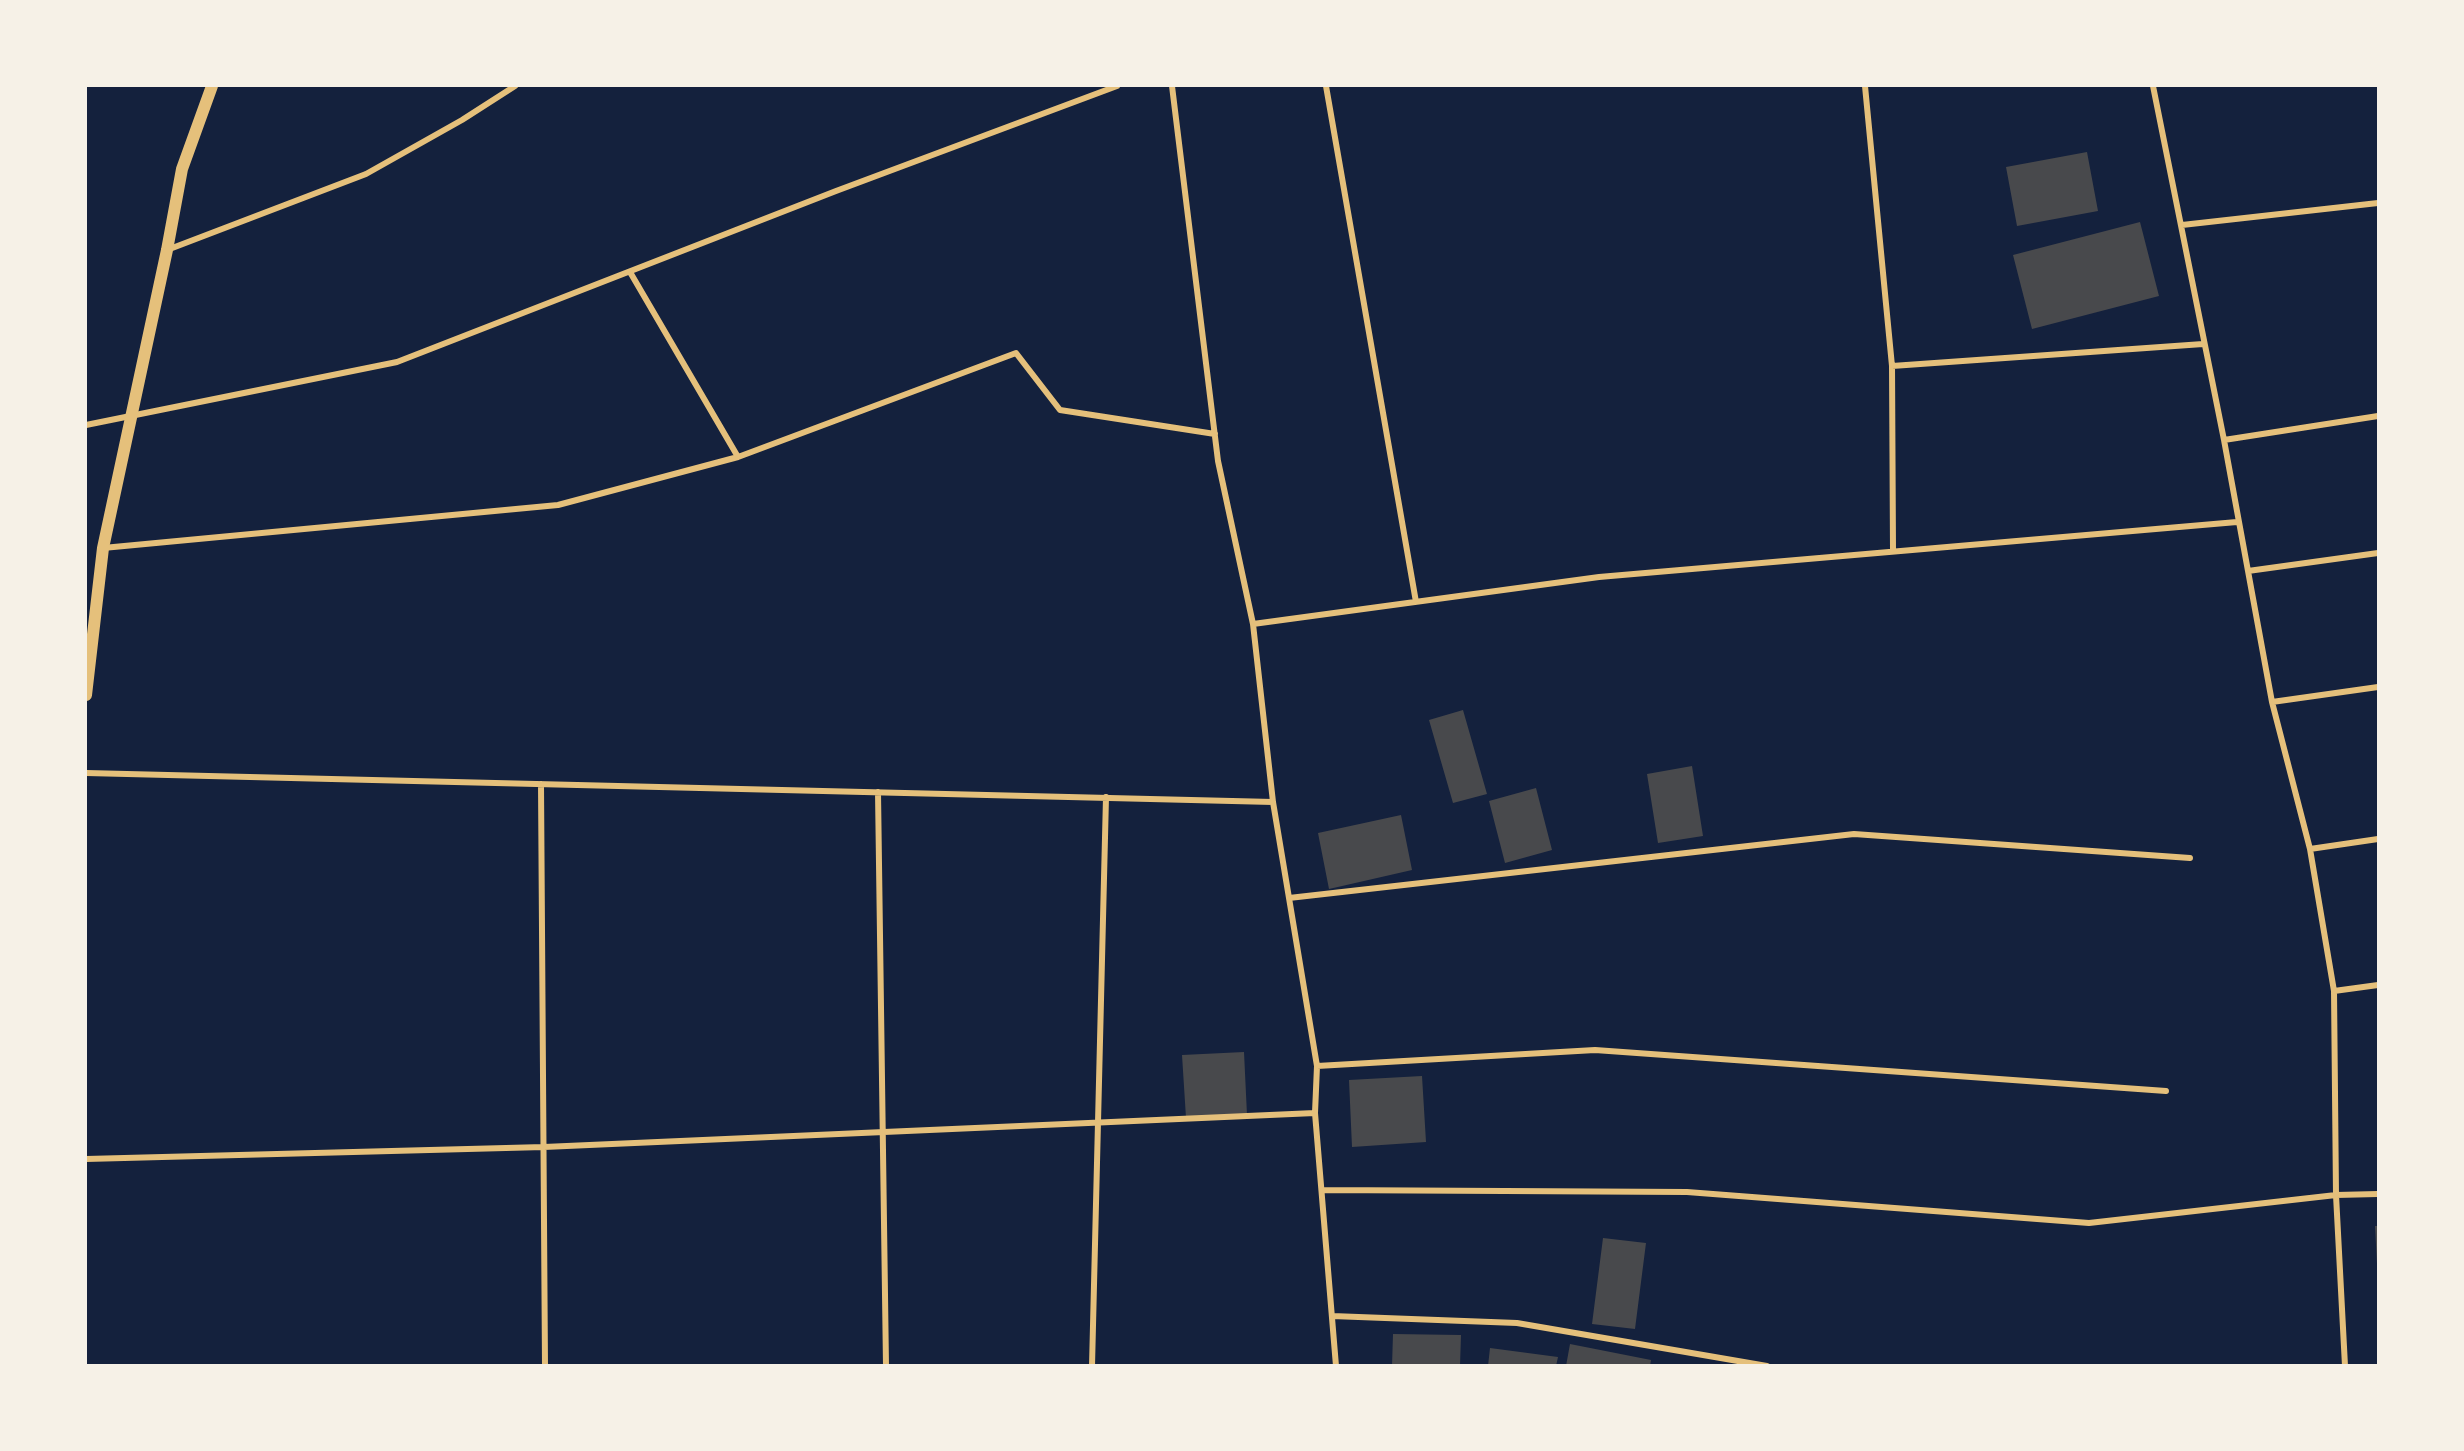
<!DOCTYPE html>
<style>
body{margin:0}
#map{position:relative;width:2464px;height:1451px;overflow:hidden;background:#14213d;font-family:"Zilla Slab",serif}
canvas{display:block}
.frame{position:absolute;inset:0;border:87px solid #f6f1e7;pointer-events:none}
</style>
<div id="map">
<canvas width="2464" height="1451"></canvas>
<div class="frame"></div>
</div>
<script>
const g = document.querySelector('canvas').getContext('2d');
g.lineJoin = 'round';
function fill(path, color) {
  g.fillStyle = color;
  g.fill(path, 'evenodd');
}
function stroke(path, color, width, dash) {
  g.strokeStyle = color;
  g.lineWidth = width;
  g.lineCap = dash ? 'butt' : 'round';
  g.setLineDash(dash || []);
  g.stroke(path);
}
fill(new Path2D(`
 M 2087,152 L 2098,211 L 2017,226 L 2006,167 Z
 M 2140,222 L 2159,296 L 2032,329 L 2013,255 Z
 M 1463,710 L 1487,794 L 1453,803 L 1429,720 Z
 M 1692,766 L 1703,836 L 1658,843 L 1647,774 Z
 M 1536,788 L 1552,850 L 1505,863 L 1489,801 Z
 M 1401,815 L 1412,870 L 1329,889 L 1318,833 Z
 M 1244,1052 L 1247,1115 L 1186,1118 L 1182,1055 Z
 M 1422,1076 L 1426,1142 L 1352,1147 L 1349,1080 Z
 M 2375,1226 L 2378,1226 L 2378,1264 L 2377,1264 Z
 M 1603,1238 L 1646,1243 L 1635,1329 L 1592,1324 Z
 M 1393,1334 L 1461,1335 L 1460,1366 L 1392,1366 Z
 M 1570,1344 L 1651,1360 L 1650,1366 L 1566,1366 Z
 M 1490,1348 L 1558,1357 L 1556,1366 L 1488,1366 Z`), '#48494c');
stroke(new Path2D(`
 M 1172,86 L 1218,461 L 1253,624 L 1273,802 L 1317,1066 L 1315,1113 L 1336,1366
 M 1326,86 L 1416,602
 M 1865,86 L 1892,366 L 1893,551
 M 2153,86 L 2224,440 L 2272,702 L 2310,849 L 2334,991 L 2336,1195 L 2345,1366
 M 2182,225 L 2378,203
 M 167,250 L 366,174 L 462,120 L 515,86
 M 630,272 L 738,457
 M 1892,366 L 2203,344
 M 86,425 L 397,362 L 836,191 L 1117,86
 M 2224,440 L 2378,416
 M 103,548 L 558,505 L 738,457 L 1016,353 L 1060,410 L 1215,434
 M 2248,571 L 2378,553
 M 1253,624 L 1599,577 L 2237,522
 M 2272,702 L 2378,687
 M 86,773 L 1273,802
 M 541,784 L 545,1366
 M 878,792 L 886,1366
 M 2310,849 L 2378,839
 M 1289,898 L 1854,834 L 2190,858
 M 2334,991 L 2378,985
 M 1317,1066 L 1595,1050 L 2166,1091
 M 86,1159 L 544,1147 L 1315,1113
 M 1322,1190 L 1687,1192 L 2089,1223 L 2336,1195 L 2378,1194
 M 1332,1316 L 1517,1323 L 1767,1366
 M 1092,1366 L 1106,797`), '#e5c07b', 6);
stroke(new Path2D(`
 M 86,695 L 103,548 L 167,250 L 182,169 L 212,86`), '#e5c07b', 12);
</script>
